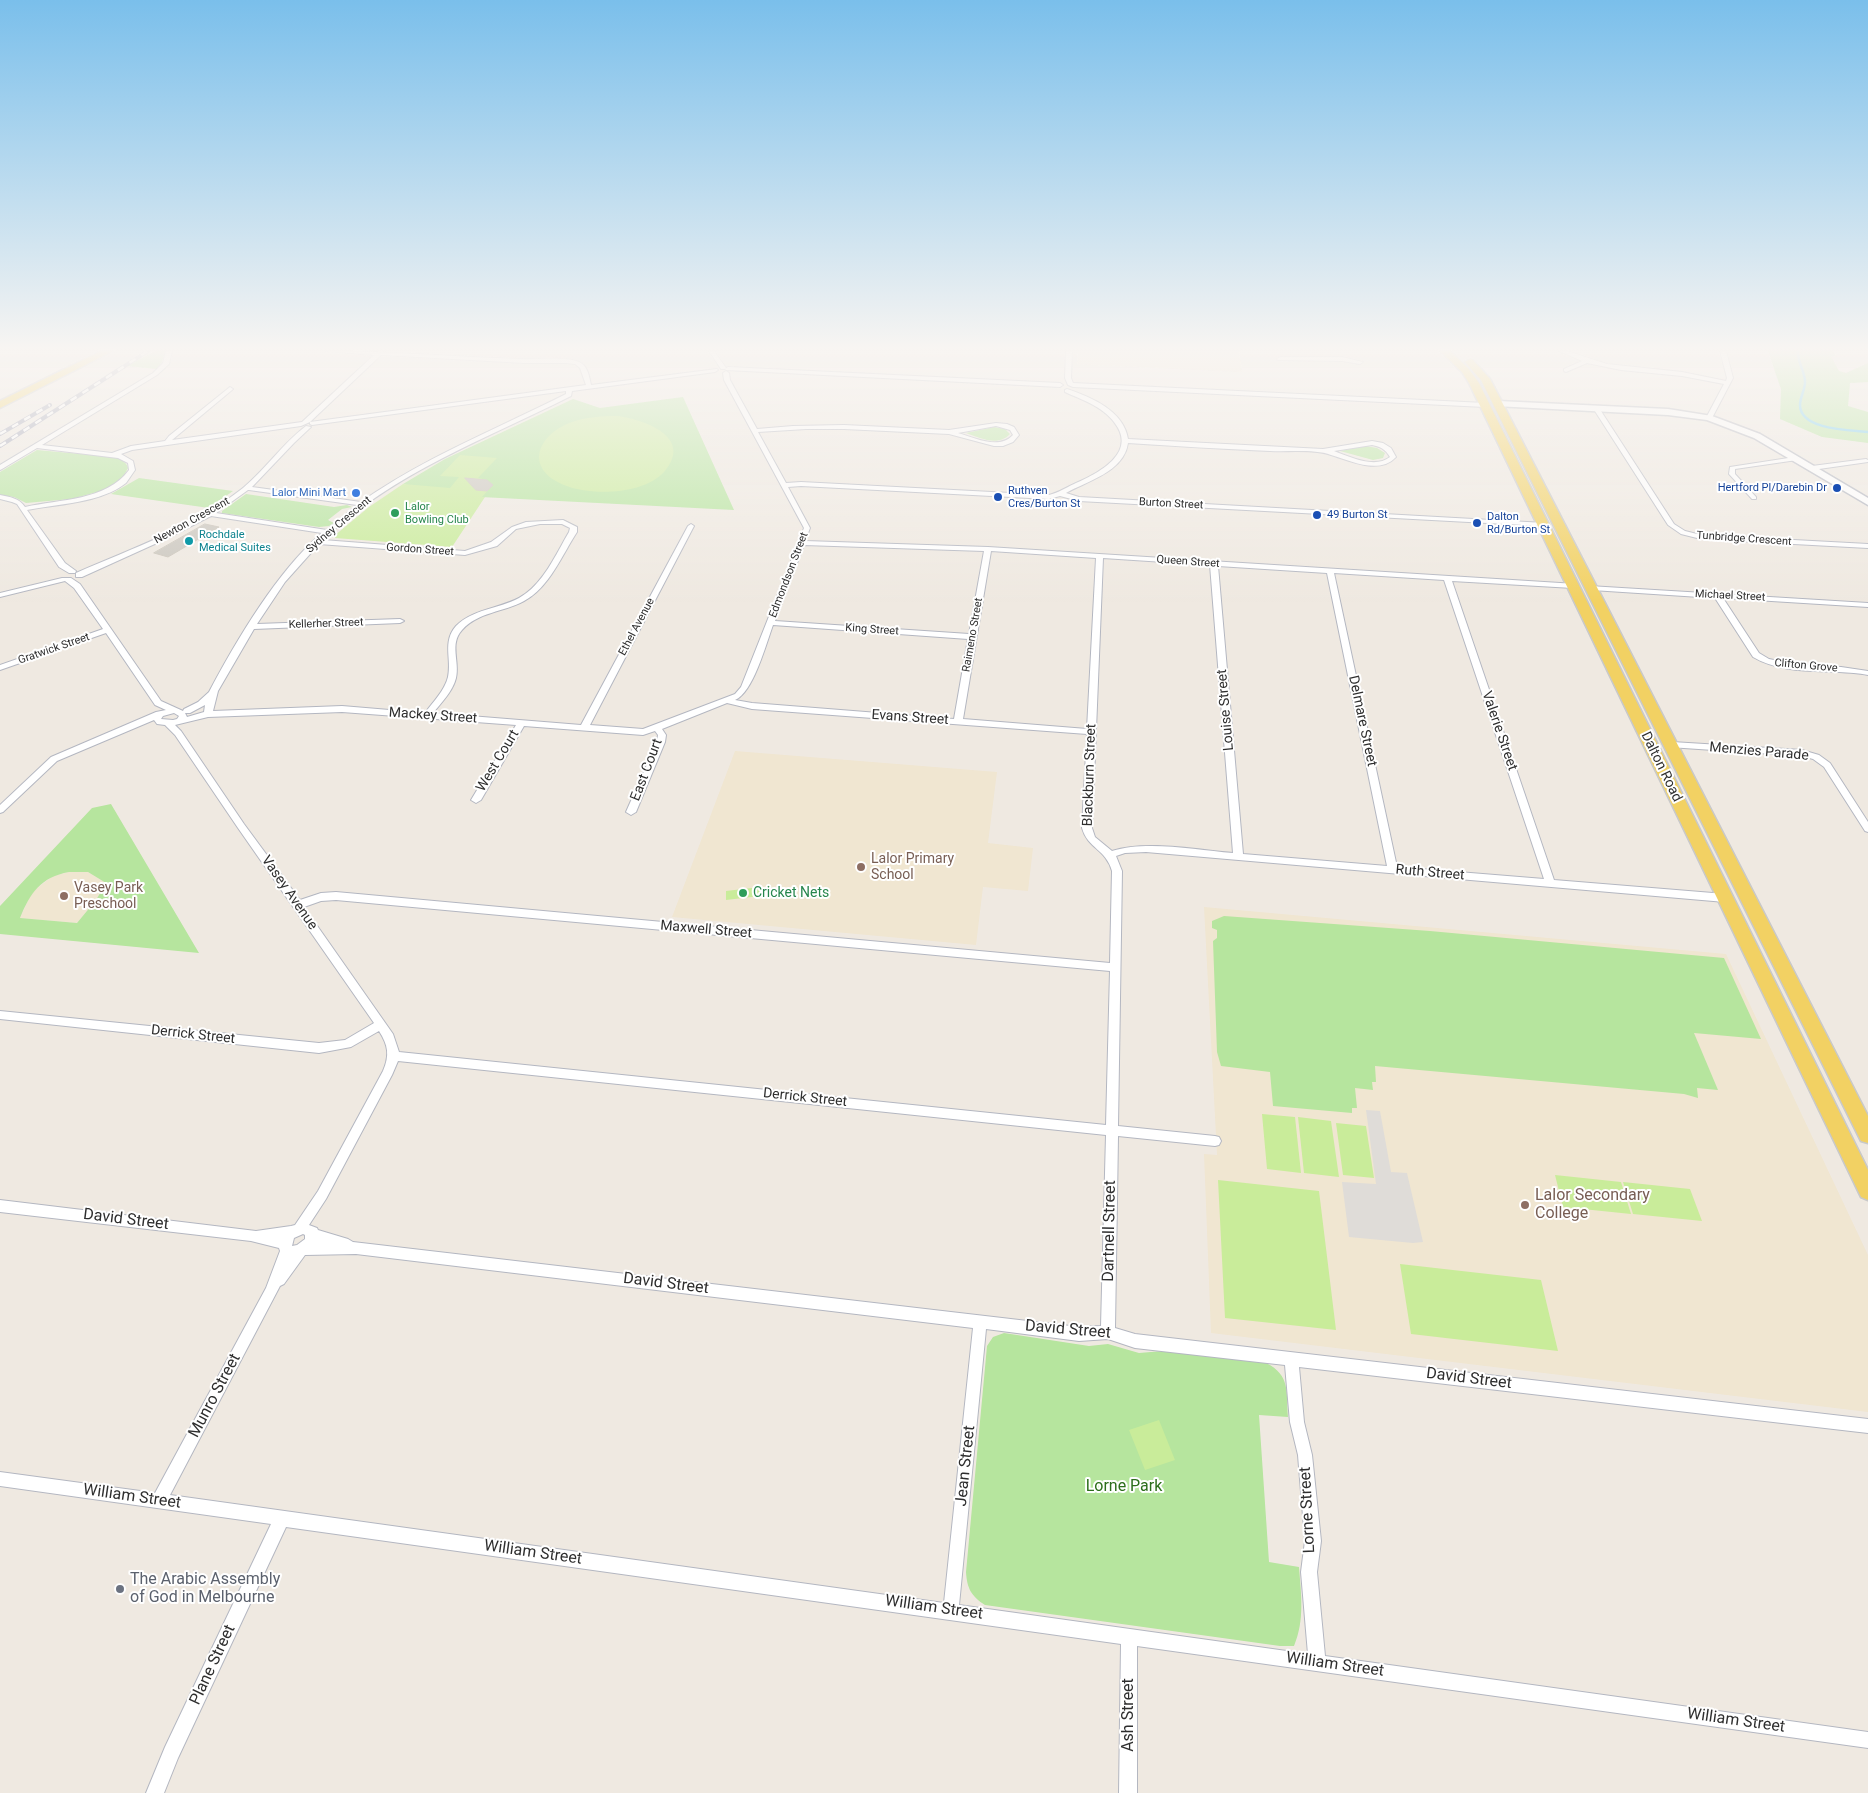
<!DOCTYPE html>
<html>
<head>
<meta charset="utf-8">
<style>
  body { margin:0 }
  canvas { display:block; background:#efe9e1 }
</style>
</head>
<body>
<canvas width="1868" height="1793"></canvas>
<script>
const c = document.querySelector('canvas').getContext('2d');
c.lineJoin = 'round';
function fill(path, color) { c.fillStyle = color; c.fill(path, 'evenodd'); }
function strokePath(path, color, width, dash) { c.strokeStyle = color; c.lineWidth = width; c.lineCap = dash ? 'butt' : 'round'; c.setLineDash(dash || []); c.stroke(path); }
function write(font, color, halo, rows, align = 'center') {
  c.font = font + ' Roboto,sans-serif'; c.lineWidth = 4; c.setLineDash([]); c.textBaseline = 'middle'; c.strokeStyle = halo; c.fillStyle = color; for (const [text, x, y, turn = 0] of rows) {
    c.save(); c.translate(x, y); c.rotate((+turn || 0) * Math.PI / 180); c.textAlign = isNaN(turn) ? turn : align; if (halo) c.strokeText(text, 0, 0); c.fillText(text, 0, 0); c.restore();
  }
}
fill(new Path2D(`
  M 1078,351 L 1239,351 L 1242,372 L 1077,364 Z
  M 735,751 L 997,772 L 988,843 L 1033,848 L 1028,891 L 983,887 L 976,945 L 672,917 Z
  M 69,872 L 88,872 L 106,883 L 96,900 L 77,923 L 20,918 L 32,892 L 53,876 Z
  M 1204,907 L 1726,954 L 1868,1255 L 1868,1412 L 1211,1333 L 1204,1154 L 1217,1155 Z`), '#f0e6d1');
fill(new Path2D(`
  M 155,351 L 165,351 L 162,362 L 157,369 L 127,366 Z
  M 1768,351 L 1833,351 L 1836,356 L 1831,356 L 1839,371 L 1846,373 L 1868,363 L 1868,382 L 1850,383 L 1848,406 L 1868,412 L 1868,443 L 1822,437 L 1780,419 L 1781,389 Z
  M 683,397 L 734,510 L 442,495 L 403,484 L 445,459 L 573,399 L 600,408 Z
  M 994,427 L 1005,429 L 1010,434 C 998,447 980,438 966,433 Z
  M 1366,446 L 1377,448 L 1385,453 L 1383,458 L 1373,460 L 1340,451 Z
  M 37,450 L 114,457 C 120,459 126,461 128,468 L 122,479 L 105,490 L 71,499 L 26,503 L 14,497 L 0,495 L 0,472 Z
  M 139,478 L 233,491 L 209,508 L 111,494 Z
  M 246,494 L 334,507 L 347,505 L 352,507 L 342,509 L 328,520 L 334,523 L 329,526 L 319,527 L 222,513 L 222,511 Z
  M 111,804 L 199,953 L 0,934 L 0,906 L 92,808 ZM 69,872 L 88,872 L 106,883 L 96,900 L 77,923 L 20,918 C 30,893 41,877 69,872 Z
  M 1224,916 L 1430,931 L 1724,958 L 1761,1039 L 1694,1033 L 1718,1090 L 1697,1088 L 1698,1098 L 1684,1094 L 1375,1066 L 1376,1082 L 1372,1082 L 1373,1090 L 1355,1088 L 1357,1108 L 1352,1108 L 1352,1113 L 1273,1106 L 1270,1072 L 1221,1066 L 1217,1052 L 1213,941 L 1217,938 L 1217,930 L 1212,928 L 1212,921 Z
  M 1004,1333 L 1089,1346 L 1108,1344 L 1139,1353 L 1163,1351 L 1266,1363 C 1291,1375 1286,1393 1288,1417 L 1259,1415 L 1269,1562 L 1299,1567 C 1301,1594 1305,1620 1294,1646 L 1280,1646 L 985,1605 C 971,1596 967,1588 966,1572 L 987,1346 L 993,1337 Z`), '#b6e59e');
fill(new Path2D(`
  M 617,416 C 643,419 695,437 664,472 C 643,495 590,496 564,485 C 523,468 538,434 572,422 C 586,417 602,416 617,416 Z
  M 460,455 L 497,458 L 478,478 L 487,480 L 493,485 L 482,497 L 485,497 L 452,547 L 335,538 L 334,536 L 369,507 L 403,484 L 450,488 L 459,477 L 440,476 Z
  M 760,887 L 760,896 L 726,900 L 726,891 Z
  M 1262,1114 L 1295,1117 L 1301,1173 L 1267,1169 Z
  M 1298,1117 L 1331,1121 L 1339,1177 L 1304,1173 Z
  M 1336,1123 L 1366,1126 L 1374,1178 L 1343,1175 Z
  M 1555,1175 L 1621,1182 L 1631,1214 L 1563,1207 Z
  M 1218,1180 L 1319,1191 L 1336,1330 L 1225,1318 Z
  M 1623,1182 L 1690,1189 L 1702,1221 L 1633,1214 Z
  M 1400,1264 L 1541,1280 L 1558,1351 L 1411,1334 Z
  M 1159,1420 L 1175,1460 L 1145,1470 L 1129,1430 Z`), '#c9ec9a');
fill(new Path2D(`
  M 1366,1110 L 1380,1111 L 1391,1172 L 1407,1173 L 1423,1242 L 1413,1243 L 1349,1237 L 1342,1182 L 1376,1184 Z`), '#dfdcd8');
strokePath(new Path2D(`
  M 1798,351 C 1797,362 1805,371 1805,382 C 1805,390 1800,397 1800,405 C 1800,430 1850,430 1868,432`), '#75cff0', 2.5);
const building = new Path2D(`
  M 465,478 L 487,480 L 493,485 L 487,491 L 476,490 Z
  M 205,524 L 219,527 L 168,557 L 154,553 Z`);
fill(building, '#cbc7bf');
strokePath(building, '#cbc5ba', 1);
const street = new Path2D(`
  M 166,351 L 172,351 L 169,364 L 157,375 L 42,445 L 112,453 L 131,446 L 165,441 L 169,436 L 230,387 L 233,389 L 232,390 L 172,440 L 302,422 L 374,355 L 324,351 C 390,351 455,357 522,359 C 538,360 564,356 579,362 C 588,366 589,376 591,385 L 717,369 L 718,370 L 715,372 L 572,391 L 571,396 C 486,439 392,473 323,540 L 465,551 L 491,542 L 512,527 L 526,522 L 563,520 L 577,527 L 577,532 C 562,555 549,588 524,601 C 504,612 478,612 462,630 C 449,644 460,662 456,678 C 453,691 441,703 433,713 L 581,725 L 688,526 L 691,524 L 694,526 L 590,725 L 643,729 L 735,694 L 741,687 L 804,528 L 724,380 L 723,373 L 726,371 L 729,373 L 730,380 L 757,429 L 793,426 L 844,425 L 949,430 L 996,423 L 1007,424 L 1014,427 L 1019,435 L 1013,442 L 1003,446 L 994,446 L 949,434 L 844,429 L 806,429 L 758,432 L 786,483 L 801,482 L 1049,495 C 1058,493 1065,488 1074,484 C 1097,474 1139,453 1114,422 C 1102,406 1082,400 1065,392 L 1065,390 L 1067,389 C 1091,397 1124,411 1128,439 L 1323,449 L 1372,441 L 1383,443 L 1391,448 L 1396,457 C 1379,475 1351,461 1331,455 C 1315,449 1288,452 1270,451 C 1222,449 1175,446 1128,443 C 1124,472 1087,481 1066,493 L 1079,497 L 1545,523 L 1546,524 L 1543,526 L 1079,501 L 1060,496 L 1049,499 L 801,486 L 788,487 L 810,528 L 805,541 L 988,547 L 1576,584 L 1577,586 L 1573,588 L 1452,581 L 1554,880 L 1725,894 L 1729,895 L 1730,898 L 1729,901 L 1725,902 L 1146,852 L 1125,853 L 1116,856 L 1122,871 L 1118,1126 L 1215,1136 L 1219,1137 L 1221,1141 L 1219,1145 L 1215,1146 L 1118,1136 L 1115,1328 L 1135,1334 L 1868,1419 L 1868,1433 L 1299,1367 L 1304,1422 L 1312,1455 L 1321,1541 L 1317,1572 L 1325,1656 L 1868,1732 L 1868,1748 L 1137,1646 L 1137,1793 L 1119,1793 L 1121,1644 L 286,1527 L 178,1758 L 164,1793 L 146,1793 L 165,1747 L 271,1524 L 0,1486 L 0,1472 L 155,1493 L 266,1288 L 280,1251 L 279,1248 L 251,1241 L 0,1212 L 0,1200 L 256,1231 L 291,1226 L 295,1225 L 318,1191 L 383,1071 C 390,1055 388,1045 379,1031 L 351,1047 L 319,1053 L 0,1019 L 0,1011 L 319,1043 L 345,1040 L 374,1023 L 238,828 L 175,735 L 165,725 L 157,724 L 154,720 L 57,761 L 3,812 L 0,813 L 0,805 L 51,757 L 156,712 L 166,710 L 155,705 L 106,633 L 0,670 L 0,665 L 103,629 L 74,588 L 65,581 L 0,597 L 0,593 L 62,578 L 71,578 L 80,584 L 161,701 L 183,711 L 184,709 L 198,702 L 209,692 C 236,641 278,570 322,533 L 211,516 L 168,538 L 82,577 L 76,577 L 76,573 C 133,548 194,527 243,488 C 266,469 282,444 306,426 L 311,427 L 294,443 L 252,487 L 361,502 C 425,457 497,429 566,394 L 566,391 L 312,425 L 310,424 L 310,422 L 301,426 L 132,450 L 121,454 L 133,461 L 135,470 C 132,474 129,479 126,483 C 101,503 58,504 27,510 L 65,563 L 76,571 L 75,573 L 69,573 L 59,567 L 17,504 L 12,502 L 0,499 L 0,495 C 10,497 19,498 25,507 C 60,499 106,501 129,470 L 128,463 L 118,458 L 37,448 L 2,469 L 0,470 L 0,465 L 153,373 L 163,363 ZM 381,355 L 524,363 L 566,363 L 575,364 L 580,368 L 586,385 L 310,422 ZM 996,426 L 1010,430 L 1013,435 C 999,450 975,438 958,433 ZM 1372,445 C 1381,447 1385,449 1390,457 C 1375,469 1350,457 1334,451 ZM 248,490 L 249,490 L 357,505 L 327,530 L 216,513 ZM 540,524 L 562,524 L 570,528 L 569,532 C 556,554 543,585 519,598 C 498,609 473,609 456,626 C 442,642 452,659 448,677 C 445,690 433,702 425,713 L 342,706 L 213,711 L 218,691 L 254,629 L 400,623 L 404,621 L 400,619 L 257,624 L 285,582 L 319,544 L 465,555 L 497,546 L 516,529 ZM 804,545 L 984,551 L 969,634 L 775,621 ZM 991,551 L 1096,558 L 1087,729 L 963,719 ZM 1103,558 L 1210,565 L 1233,853 C 1196,850 1147,840 1112,851 L 1095,837 L 1092,828 ZM 1218,566 L 1327,573 L 1387,866 L 1243,854 ZM 1334,573 L 1444,580 L 1544,879 L 1397,867 ZM 773,625 L 968,639 L 954,719 L 752,703 L 735,700 C 753,693 766,644 773,625 ZM 727,703 L 752,709 L 1087,734 L 1082,828 C 1088,849 1106,849 1112,871 L 1110,963 L 336,892 L 321,893 L 300,900 L 244,824 L 181,731 L 175,725 L 208,717 L 342,712 L 516,725 L 471,800 L 476,803 L 481,800 L 524,726 L 643,735 L 655,731 L 658,735 L 657,742 L 626,812 L 631,815 L 636,812 L 665,742 L 666,735 L 662,729 ZM 205,705 L 204,712 L 187,717 L 185,713 L 190,713 ZM 174,713 L 179,716 L 177,719 L 173,720 L 161,719 L 163,716 ZM 336,900 L 1110,971 L 1106,1125 L 399,1052 L 393,1034 L 304,907 L 321,901 ZM 398,1061 L 1106,1135 L 1101,1326 L 1079,1327 L 353,1242 L 348,1239 L 318,1230 L 317,1228 L 309,1225 L 326,1199 L 392,1075 ZM 303,1234 L 305,1235 L 305,1239 L 297,1245 L 292,1246 L 294,1238 ZM 356,1254 L 973,1328 L 944,1603 L 170,1495 L 280,1286 L 284,1284 L 305,1255 ZM 986,1329 L 1079,1341 L 1108,1339 L 1135,1348 L 1285,1365 L 1290,1422 L 1298,1455 L 1305,1541 L 1301,1572 L 1308,1654 L 959,1605 Z
  M 709,351 L 714,351 L 726,368 L 725,369 L 721,369 Z
  M 1066,351 L 1072,351 L 1071,378 L 1073,383 L 1485,403 L 1488,405 L 1485,407 L 1073,387 L 1068,385 L 1065,378 Z
  M 1559,351 L 1567,351 L 1607,364 L 1682,372 L 1726,381 L 1727,378 L 1720,351 L 1726,351 L 1733,378 L 1712,418 L 1709,420 L 1706,418 L 1724,384 L 1682,376 L 1621,370 L 1587,363 L 1566,372 L 1564,371 L 1564,369 L 1582,361 Z
  M 1280,357 L 1342,357 L 1363,362 L 1360,364 L 1342,361 L 1278,360 L 1277,359 Z
  M 728,367 L 1060,383 L 1063,385 L 1060,387 L 726,370 L 725,369 Z
  M 1594,407 L 1599,408 L 1674,524 L 1685,531 L 1701,535 L 1868,544 L 1868,548 L 1701,539 L 1681,534 L 1668,525 L 1593,408 Z
  M 1795,457 L 1797,458 L 1797,460 L 1735,469 L 1735,474 L 1756,497 L 1756,499 L 1752,499 L 1729,474 L 1730,467 Z
  M 1866,459 L 1868,460 L 1868,462 L 1812,470 L 1809,468 L 1812,466 Z
  M 1589,586 L 1868,603 L 1868,607 L 1723,598 L 1759,653 L 1769,659 L 1793,664 L 1841,667 L 1868,671 L 1868,675 C 1831,668 1787,677 1753,657 L 1715,598 L 1592,590 L 1589,590 Z
  M 1672,742 L 1802,750 L 1819,755 L 1830,763 L 1868,822 L 1868,832 L 1865,831 L 1824,767 L 1813,759 L 1802,756 L 1669,747 L 1668,745 Z`);
const secondary = new Path2D(`
  M 1498,401 L 1668,409 L 1712,416 L 1760,434 L 1868,498 L 1868,505 L 1754,438 L 1707,420 L 1668,415 L 1495,406 L 1494,404 Z`);
const primary = new Path2D(`
  M 101,351 L 113,351 L 0,408 L 0,401 Z
  M 1440,351 L 1450,351 L 1468,368 L 1479,383 L 1868,1170 L 1868,1200 L 1861,1197 L 1469,383 L 1462,372 Z
  M 1470,359 L 1473,360 L 1490,379 L 1503,404 L 1868,1116 L 1868,1143 L 1861,1141 L 1481,380 L 1465,362 Z`);
strokePath(street, '#b4b7c1', 2);
strokePath(secondary, '#b4b7c1', 3);
strokePath(primary, '#c9c9c9', 3);
fill(street, '#fff');
fill(secondary, '#fff');
fill(primary, '#f2d163');
const rail = new Path2D(`
  M 0,434 L 50,405
  M 0,446 L 148,351`);
strokePath(rail, '#a3a6b8', 4);
strokePath(rail, '#fff', 2.5, [7]);
const sky = c.createLinearGradient(0, 0, 0, 602);
sky.addColorStop(0, '#7abfeb');
sky.addColorStop(0.58, '#f8f5f2');
sky.addColorStop(1, '#f8f5f200');
c.fillStyle = sky;
c.fillRect(0, 0, 1868, 602);
for (const [x, y, r, color] of [
  [1837,488,5,"#1a4fb4"],
  [356,493,5,"#3f7fe0"],
  [998,497,5,"#1a4fb4"],
  [395,513,5,"#2e9e5b"],
  [1317,515,5,"#1a4fb4"],
  [1477,523,5,"#1a4fb4"],
  [189,541,5,"#0f9aa8"],
  [861,867,5,"#8d6e63"],
  [743,893,5,"#2e9e5b"],
  [64,896,5,"#8d6e63"],
  [1525,1205,5,"#8d6e63"],
  [120,1589,5,"#6b7280"]
]) { const dot = new Path2D(); dot.arc(x, y, r, 0, 2 * Math.PI); c.fillStyle = color; c.fill(dot); strokePath(dot, '#fff', 2); }
write('11px', '#164399', '#fff', [
  ["Hertford Pl/Darebin Dr",1827,488,"right"],
  ["Ruthven",1008,491],
  ["Cres/Burton St",1008,504],
  ["49 Burton St",1327,515],
  ["Dalton",1487,517],
  ["Rd/Burton St",1487,530]
], 'left');
write('11px', '#366cbe', '#fff', [
  ["Lalor Mini Mart",346,493]
], 'right');
write('11px', '#2e2e2e', '#fff', [
  ["Burton Street",1171,504,3],
  ["Newton Crescent",192,521,-29],
  ["Sydney Crescent",339,525,-40],
  ["Tunbridge Crescent",1744,539,4],
  ["Gordon Street",420,550,4],
  ["Queen Street",1188,562,4],
  ["Edmondson Street",789,575,-69],
  ["Michael Street",1730,596,3],
  ["Kellerher Street",326,624,-2],
  ["Ethel Avenue",637,627,-62],
  ["King Street",872,630,4],
  ["Raimeno Street",973,635,-80],
  ["Gratwick Street",54,649,-19],
  ["Clifton Grove",1806,666,5]
]);
write('11px', '#27864d', '#fff', [
  ["Lalor",405,507],
  ["Bowling Club",405,520]
], 'left');
write('11px', '#0d838f', '#fff', [
  ["Rochdale",199,535],
  ["Medical Suites",199,548]
], 'left');
write('14px', '#2e2e2e', '#fff', [
  ["Louise Street",1226,710,-95],
  ["Mackey Street",433,716,4],
  ["Evans Street",910,718,4],
  ["Delmare Street",1362,721,78],
  ["Valerie Street",1499,731,71],
  ["Menzies Parade",1759,752,5],
  ["West Court",498,761,-59],
  ["Dalton Road",1661,767,64],
  ["East Court",647,770,-69],
  ["Blackburn Street",1090,775,-88],
  ["Ruth Street",1430,873,5],
  ["Vasey Avenue",289,893,55],
  ["Maxwell Street",706,930,5],
  ["Derrick Street",193,1035,6],
  ["Derrick Street",805,1098,6]
]);
write('14px', '#785e54', '#fff', [
  ["Lalor Primary",871,859],
  ["School",871,875],
  ["Vasey Park",74,888],
  ["Preschool",74,904]
], 'left');
write('14px', '#27864d', '#fff', [
  ["Cricket Nets",753,893]
], 'left');
write('16px', '#785e54', '#fff', [
  ["Lalor Secondary",1535,1196],
  ["College",1535,1214]
], 'left');
write('16px', '#2e2e2e', '#fff', [
  ["David Street",126,1220,7],
  ["Dartnell Street",1110,1231,-89],
  ["David Street",666,1284,7],
  ["David Street",1068,1330,5],
  ["David Street",1469,1379,7],
  ["Munro Street",215,1396,-62],
  ["Jean Street",966,1466,-84],
  ["William Street",132,1497,8],
  ["Lorne Street",1308,1510,-93],
  ["William Street",533,1553,8],
  ["William Street",934,1608,8],
  ["Plane Street",213,1665,-65],
  ["William Street",1335,1665,8],
  ["Ash Street",1129,1715,-90],
  ["William Street",1736,1721,8]
]);
write('16px', '#2c6e1b', '#fff', [
  ["Lorne Park",1124,1487]
]);
write('16px', '#5b616d', '#fff', [
  ["The Arabic Assembly",130,1580],
  ["of God in Melbourne",130,1598]
], 'left');
</script>
</body>
</html>
